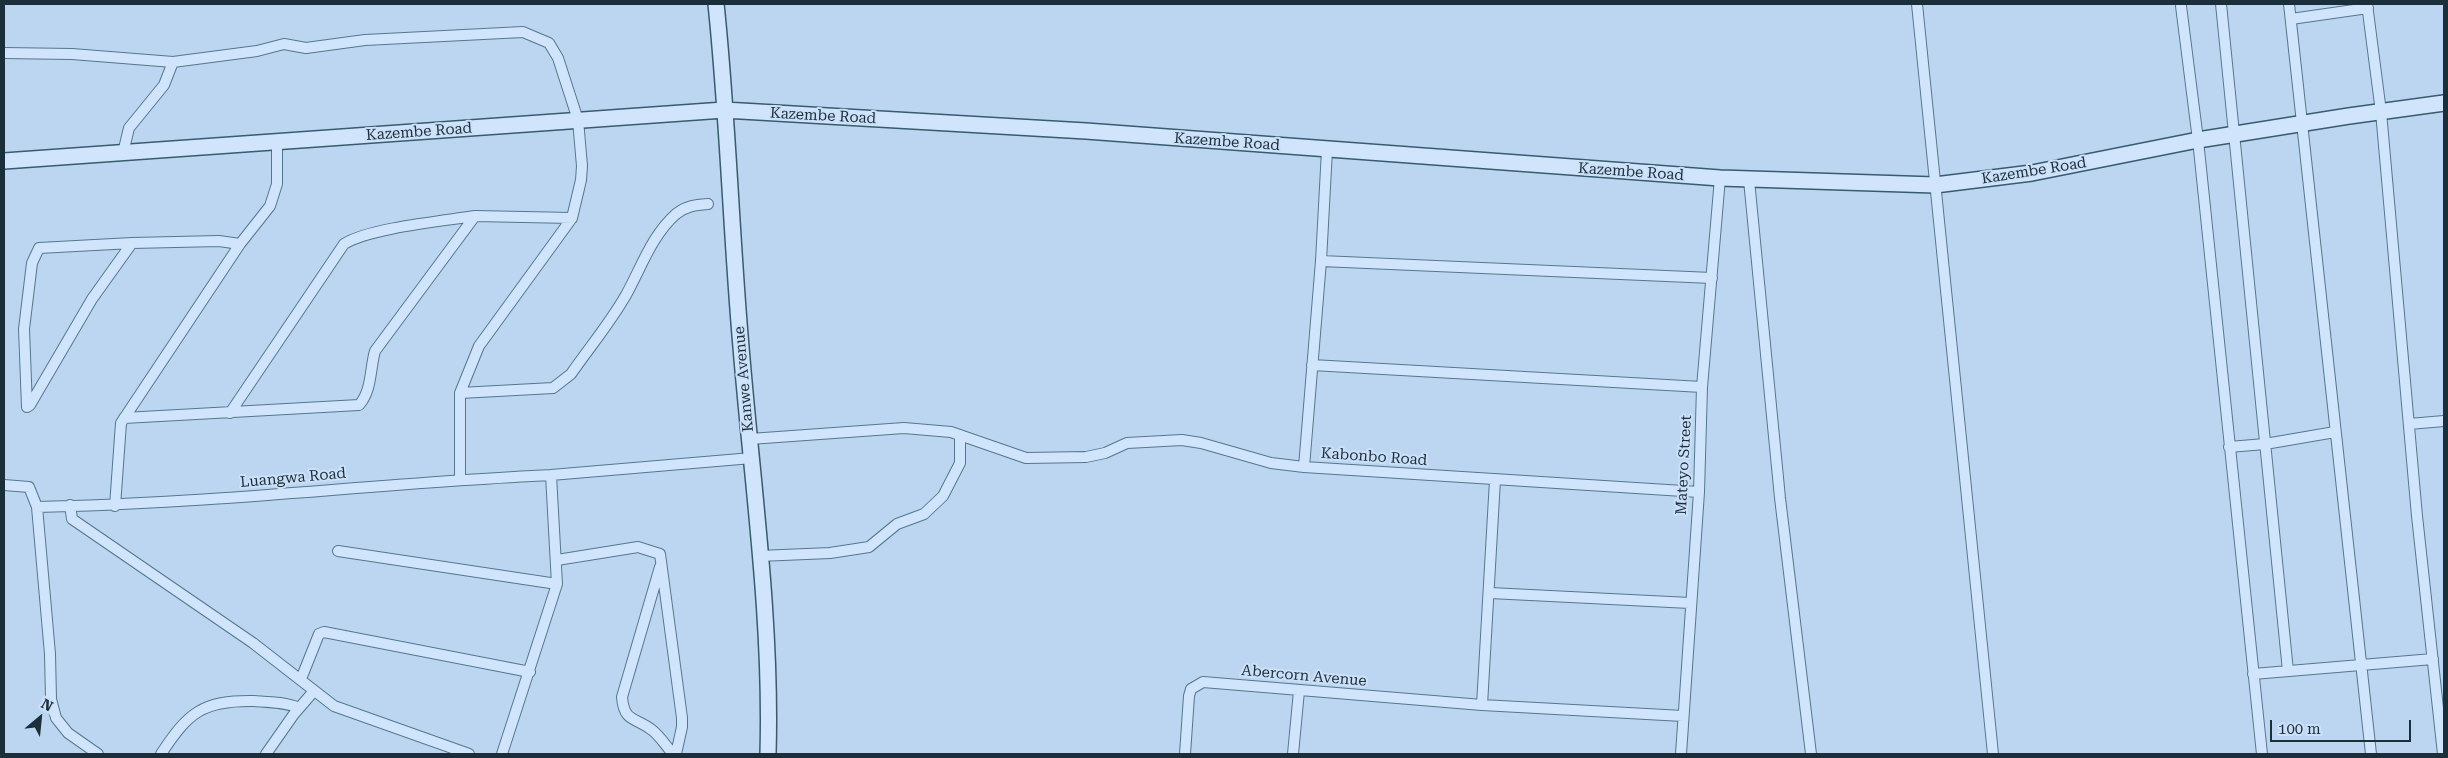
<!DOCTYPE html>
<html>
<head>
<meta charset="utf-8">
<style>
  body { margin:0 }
  #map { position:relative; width:2448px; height:758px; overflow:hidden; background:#bcd6f2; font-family:"Roboto Serif",serif }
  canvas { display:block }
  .frame { position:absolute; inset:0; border:5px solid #1a2f39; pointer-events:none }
  .north { position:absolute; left:15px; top:693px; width:50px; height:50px; -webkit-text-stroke:4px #cce1f9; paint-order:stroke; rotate:28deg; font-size:14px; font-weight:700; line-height:20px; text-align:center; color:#1a2f39 }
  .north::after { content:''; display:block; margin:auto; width:18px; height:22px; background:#1a2f39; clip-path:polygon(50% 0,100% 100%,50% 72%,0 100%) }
  .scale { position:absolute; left:2270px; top:720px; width:141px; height:22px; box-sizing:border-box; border:2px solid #1a2f39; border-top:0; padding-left:6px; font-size:15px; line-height:18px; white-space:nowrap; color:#1a2f39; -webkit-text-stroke:4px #cce1f9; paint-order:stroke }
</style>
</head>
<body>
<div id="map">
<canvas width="2448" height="758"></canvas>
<div class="frame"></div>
<div class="north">N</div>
<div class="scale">100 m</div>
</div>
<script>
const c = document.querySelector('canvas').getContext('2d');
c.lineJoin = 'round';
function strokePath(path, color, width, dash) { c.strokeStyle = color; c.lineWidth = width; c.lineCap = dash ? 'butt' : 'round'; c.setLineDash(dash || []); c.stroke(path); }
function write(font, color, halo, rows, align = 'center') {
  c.font = font + ' "Roboto Serif",serif'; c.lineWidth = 4; c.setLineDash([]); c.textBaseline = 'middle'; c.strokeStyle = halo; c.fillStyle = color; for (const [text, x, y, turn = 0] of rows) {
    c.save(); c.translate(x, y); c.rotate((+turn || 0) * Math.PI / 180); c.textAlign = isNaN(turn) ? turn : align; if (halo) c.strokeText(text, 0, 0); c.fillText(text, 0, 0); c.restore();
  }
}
const street = new Path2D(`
  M 1917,4 L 1993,754
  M 2221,4 L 2288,671
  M 2289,4 L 2371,754
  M 2367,4 L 2381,112 L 2417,516 L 2443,754
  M 2181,6 L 2198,140 L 2262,754
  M 2291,19 L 2368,8
  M 4,53 L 72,54 L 173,62 L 257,51 L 284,44 L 306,48 L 365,40 L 523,32 L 549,43 L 558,58 L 578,120 L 582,166 L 581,180 L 572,218 L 475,216 L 375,351 C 370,368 372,391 359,405 L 124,418
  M 1327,150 L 1321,261 L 1304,467 L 1699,492
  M 123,153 L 129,128 L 164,85 L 173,62
  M 1749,180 L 1780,498 L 1811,754
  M 132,243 L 39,248 L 32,263 L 24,329 L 27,407 L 30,405 L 92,299 L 132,243 L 219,241 L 240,244
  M 1321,261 L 1712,278
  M 1312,365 L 1702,387
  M 460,393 L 553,388 L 571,374 C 589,348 610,323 626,295 C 641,268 652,235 676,214 C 686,206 695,205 708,204
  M 230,413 L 344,244 C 369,228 443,221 475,216
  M 2409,424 L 2444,421
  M 750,439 L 904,428 L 951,432 L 1026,458 L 1086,457 L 1105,453 L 1127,443 L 1182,440 L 1201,443 L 1271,463 L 1304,467
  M 2229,447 L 2265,444 L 2335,432
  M 460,479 L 460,393 L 479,346 L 572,218
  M 1495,480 L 1482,705 L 1683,716
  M 4,485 L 29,487 L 37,507 L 50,654 L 51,699 L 56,718 L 68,733 L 98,754
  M 70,505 L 72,519 L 253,643 L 334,706 L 469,754
  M 115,506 L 121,423 L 240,244 L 270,206 L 277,184 L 277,142
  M 37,507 C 209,504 379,483 551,475
  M 338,551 L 557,584
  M 759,556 L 830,553 L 869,547 L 897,524 L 924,514 L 943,496 L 960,463 L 960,435
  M 557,560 L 638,547 L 660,554 L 682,718 L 682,727 L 676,754
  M 660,567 L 622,697 C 624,723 636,717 652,730 C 660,736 666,746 673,754
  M 1490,593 L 1690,603
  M 2253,674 L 2433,659
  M 301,679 L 319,634 L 324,632 L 530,672
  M 161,754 C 188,713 202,700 254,701 C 269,702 285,702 299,708
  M 266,754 L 294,714 L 314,691
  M 502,754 L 557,584 L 551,475 L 752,458
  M 1185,754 L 1189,696 L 1191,689 L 1203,682 L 1482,705
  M 1293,754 L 1299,691
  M 1681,754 L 1699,492 L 1702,387 L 1720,178`);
const secondary = new Path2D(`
  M 716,4 C 728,118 731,233 741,347 C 752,482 772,619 768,754
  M 4,161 L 724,110 L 1086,131 L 1720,178 L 1935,185 L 2032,173 L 2198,140 L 2349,116 L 2444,103`);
strokePath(street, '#54788b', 12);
strokePath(secondary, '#375c6d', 18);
strokePath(street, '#d0e5fc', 10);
strokePath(secondary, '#d0e5fc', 15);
write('15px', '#1a2f39', '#cce1f9', [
  ["Kazembe Road",823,116,3],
  ["Kazembe Road",419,132,-4],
  ["Kazembe Road",1227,142,4],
  ["Kazembe Road",2034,171,-9],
  ["Kazembe Road",1631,172,4],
  ["Kanwe Avenue",744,379,-95],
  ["Kabonbo Road",1374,457,4],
  ["Mateyo Street",1684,465,-87],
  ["Luangwa Road",293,478,-5],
  ["Abercorn Avenue",1304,676,5]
]);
</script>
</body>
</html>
